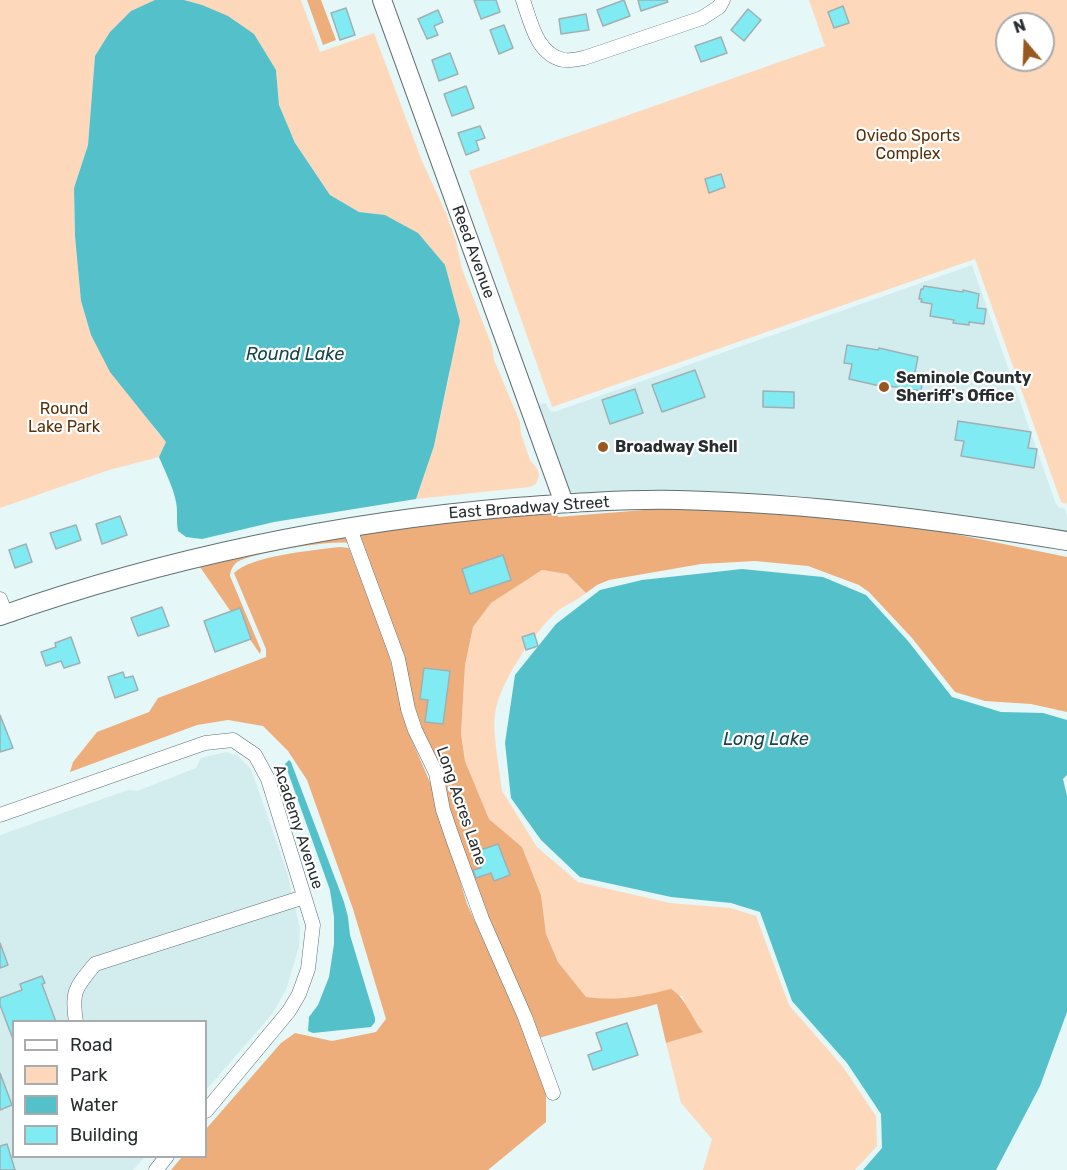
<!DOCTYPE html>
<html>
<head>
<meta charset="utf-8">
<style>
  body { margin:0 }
  #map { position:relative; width:1067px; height:1170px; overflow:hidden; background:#e6f7f8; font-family:Rubik,sans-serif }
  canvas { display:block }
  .legend { position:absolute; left:12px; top:1020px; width:195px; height:138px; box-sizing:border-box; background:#fff; border:2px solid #a9abac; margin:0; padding:8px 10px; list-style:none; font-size:18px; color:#282e2f }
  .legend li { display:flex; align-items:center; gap:12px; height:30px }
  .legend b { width:30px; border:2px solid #a9abac }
  .north { position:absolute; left:995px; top:12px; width:60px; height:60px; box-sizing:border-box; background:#fff; border:2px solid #a9abac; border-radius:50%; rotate:341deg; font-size:16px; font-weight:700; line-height:24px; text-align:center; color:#282e2f }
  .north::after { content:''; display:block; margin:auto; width:21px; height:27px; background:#97591f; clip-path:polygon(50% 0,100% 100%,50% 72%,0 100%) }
</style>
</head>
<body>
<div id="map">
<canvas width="1067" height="1170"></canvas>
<ul class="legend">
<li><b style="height:8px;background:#fff"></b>Road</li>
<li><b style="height:16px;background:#fed8bb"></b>Park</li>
<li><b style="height:16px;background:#54c0c9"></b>Water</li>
<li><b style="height:16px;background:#81ebf3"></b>Building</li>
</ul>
<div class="north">N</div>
</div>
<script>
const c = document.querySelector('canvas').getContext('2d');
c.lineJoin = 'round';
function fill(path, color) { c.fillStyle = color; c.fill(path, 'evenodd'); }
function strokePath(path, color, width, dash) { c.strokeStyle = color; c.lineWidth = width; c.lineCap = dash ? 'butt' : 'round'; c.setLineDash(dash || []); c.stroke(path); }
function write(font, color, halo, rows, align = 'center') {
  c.font = font + ' Rubik,sans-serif'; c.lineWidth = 4.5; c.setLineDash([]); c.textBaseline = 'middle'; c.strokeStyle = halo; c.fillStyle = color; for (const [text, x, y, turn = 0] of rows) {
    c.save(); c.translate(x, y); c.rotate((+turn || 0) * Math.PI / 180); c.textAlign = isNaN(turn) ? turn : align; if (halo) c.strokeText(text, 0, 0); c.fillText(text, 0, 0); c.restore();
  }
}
fill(new Path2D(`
  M 972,265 L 1056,504 L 1058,507 L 1065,509 L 1067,516 L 1067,535 L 568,496 L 535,406 L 546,403 L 549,410 L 554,412 Z
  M 226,752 L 238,756 L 251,769 L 287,872 L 300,928 L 299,947 L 286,990 L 273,1013 L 206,1090 L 206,1022 L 14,1022 L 14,1156 L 145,1157 L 133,1170 L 0,1170 L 0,835 L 128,790 L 137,791 L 196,768 L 201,758 Z`), '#d3edef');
fill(new Path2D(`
  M 0,0 L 158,0 L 131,11 L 95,56 L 88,145 L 74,188 L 75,236 L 81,301 L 91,335 L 157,432 L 167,442 L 159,457 L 109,470 L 0,508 Z
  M 184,0 L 301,0 L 320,52 L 374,33 L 422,161 L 446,213 L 456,241 L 462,269 L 492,346 L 494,360 L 520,422 L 521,434 L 530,460 L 538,470 L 539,476 L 536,484 L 530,487 L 416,499 L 434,446 L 450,372 L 385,215 L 359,212 L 330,195 L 295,143 L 279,105 L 276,70 Z
  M 809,0 L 1067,0 L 1067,504 L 1061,502 L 975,259 L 552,407 L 469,171 L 825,46 ZM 1007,24 L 1043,24 L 1043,60 L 1007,60 Z
  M 542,570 L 567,574 L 586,593 C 578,600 568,604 559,610 C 535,630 499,683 495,714 C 492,731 500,772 502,791 L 537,847 L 578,882 L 670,903 L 731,908 L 756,916 L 789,1005 L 843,1067 L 876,1116 L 877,1146 L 855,1170 L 703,1170 L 712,1139 L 681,1103 L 666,1043 L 702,1032 L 694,1021 L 682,996 L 612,1000 L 586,997 L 558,962 L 546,934 L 541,895 L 522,847 L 489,819 L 465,761 L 461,734 L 465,665 L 473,627 L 491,603 Z`), '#fed8bb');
fill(new Path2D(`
  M 307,0 L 321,0 L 336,40 L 323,45 Z
  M 681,507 L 808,513 L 911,525 L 1067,557 L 1067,712 L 1031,704 L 985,701 L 955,692 L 912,638 L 869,592 L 859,585 L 808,566 L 755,561 L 701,564 L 609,580 L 597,585 L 586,593 L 567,574 L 542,570 L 491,603 L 473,627 L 465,665 L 461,734 L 465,761 L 489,819 L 522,847 L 541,895 L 546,934 L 558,962 L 586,997 C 619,1001 639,997 671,989 C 687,999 691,1018 703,1032 L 666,1043 L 657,1004 L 539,1038 C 522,997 504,957 488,916 C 438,790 399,660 357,532 L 556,511 L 558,517 Z
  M 345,534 L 349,543 C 331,540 249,553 236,563 C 232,567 230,571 230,576 L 261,650 L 260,654 L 198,564 Z
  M 340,547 L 349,548 L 387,647 L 407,729 L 432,787 L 467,904 L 499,974 L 546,1086 L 546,1122 L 488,1170 L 171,1170 L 182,1157 L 206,1156 L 206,1129 L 281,1043 L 295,1033 L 332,1041 L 376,1032 L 386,1019 L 353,909 L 307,780 L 288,751 L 263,726 L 228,720 L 197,725 L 70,772 L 73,762 L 97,732 L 149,712 L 158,698 L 266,657 L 266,649 L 234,573 C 250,556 315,550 340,547 Z`), '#edae7b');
fill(new Path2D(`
  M 155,0 L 184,0 L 202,5 L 228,16 L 254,34 L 276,70 L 279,105 L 295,143 L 330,195 L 359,212 L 385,215 L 418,233 L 445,265 L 460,321 L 434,446 L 416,499 L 274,522 L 202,539 L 186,537 L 178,531 C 176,521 178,511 176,502 C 173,486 165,472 159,457 L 166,442 L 110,372 L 91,335 L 81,301 L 75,236 L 74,188 L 88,145 L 95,56 L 110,32 L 131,11 Z
  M 742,569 L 823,577 L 866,595 L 908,641 L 952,697 L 1001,712 L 1043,713 L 1067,720 L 1067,775 L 1063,779 L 1067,796 L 1067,1012 L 1040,1086 L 996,1170 L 863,1170 L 882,1148 L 881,1114 L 847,1063 L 792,1001 L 760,912 L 731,903 L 671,897 L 580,877 L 541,840 L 511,798 L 505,743 L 515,675 L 556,624 L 600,590 L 642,580 Z
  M 289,760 L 291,762 L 344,902 L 348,917 L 350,935 L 375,1018 L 375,1022 L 371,1027 L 313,1033 L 308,1031 L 309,1017 L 318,1005 L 329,977 L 334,944 L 334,917 L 330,890 L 285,764 Z`), '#54c0c9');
const building = new Path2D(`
  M 474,0 L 496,0 L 500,12 L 481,19 Z
  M 624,0 L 630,16 L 603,26 L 597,10 Z
  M 638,0 L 667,0 L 668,2 L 641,11 Z
  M 843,6 L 849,23 L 834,28 L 828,12 Z
  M 346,8 L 355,35 L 340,40 L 331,13 Z
  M 748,9 L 761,20 L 744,41 L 731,30 Z
  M 438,10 L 443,22 L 434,26 L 438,35 L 427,39 L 418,19 Z
  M 586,14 L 589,30 L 561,34 L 559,19 Z
  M 504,25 L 513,48 L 499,54 L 490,30 Z
  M 721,37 L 727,53 L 701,62 L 695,46 Z
  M 450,53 L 458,74 L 439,81 L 432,60 Z
  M 466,86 L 474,108 L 452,116 L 444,94 Z
  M 480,126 L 485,138 L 476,141 L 479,150 L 466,155 L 458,133 Z
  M 721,174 L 725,187 L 709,193 L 705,179 Z
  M 924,286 L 963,292 L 963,290 L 979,294 L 977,308 L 986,309 L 984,324 L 969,322 L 969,325 L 953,323 L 954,320 L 930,316 L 932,304 L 921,302 L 922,299 L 919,299 L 921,289 L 923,289 Z
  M 847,345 L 878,350 L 879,348 L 918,357 L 915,372 L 924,373 L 921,391 L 889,386 L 889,388 L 849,379 L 852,364 L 844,363 Z
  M 695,370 L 705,397 L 662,412 L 652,385 Z
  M 635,389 L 643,413 L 610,424 L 602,400 Z
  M 763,391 L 794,392 L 794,408 L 763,407 Z
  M 958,421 L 1031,432 L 1028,448 L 1037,449 L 1034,468 L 961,456 L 964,441 L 955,440 Z
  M 120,516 L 127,535 L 102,544 L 96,524 Z
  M 76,525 L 81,540 L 56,549 L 50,533 Z
  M 26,544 L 32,562 L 15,568 L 9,550 Z
  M 503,555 L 511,580 L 470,594 L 462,569 Z
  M 162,607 L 169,626 L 138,636 L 131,618 Z
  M 240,608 L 251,639 L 215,652 L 204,621 Z
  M 534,633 L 538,646 L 526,650 L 522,637 Z
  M 71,637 L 80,663 L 64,668 L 61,661 L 46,666 L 41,652 L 56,647 L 55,643 Z
  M 424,668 L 450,671 L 443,724 L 425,722 L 428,700 L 420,699 Z
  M 123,672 L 125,678 L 133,676 L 138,690 L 115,698 L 108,677 Z
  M 0,715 L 13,748 L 0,752 Z
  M 498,844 L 510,875 L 494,881 L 491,873 L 476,878 L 473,870 L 481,868 L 475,852 Z
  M 0,943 L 8,965 L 0,968 Z
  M 42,976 L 45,983 L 42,984 L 56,1022 L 14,1022 L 14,1042 L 0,1005 L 0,998 L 22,990 L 20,984 Z
  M 627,1023 L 638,1055 L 593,1070 L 588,1055 L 602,1050 L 596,1033 Z
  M 0,1073 L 12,1105 L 0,1110 Z
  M 7,1144 L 15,1170 L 0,1170 L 0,1146 Z`);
fill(building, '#81ebf3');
strokePath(building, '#a0b0b2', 1.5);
const street = new Path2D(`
  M 523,0 C 531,23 537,55 564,60 C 570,61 578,59 584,58 L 702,18 L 719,7 L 723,0
  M 349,526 L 398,659 L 408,709 L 415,730 L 436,773 L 443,810 L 454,842 L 482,919 L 525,1017 L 553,1093
  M 0,599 L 6,614
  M 0,815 L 205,743 L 233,740 L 255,755 L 268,779 L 313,925 L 308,969 L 299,994 L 289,1011 L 206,1111
  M 76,1022 C 71,991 76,987 95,964 L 304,897
  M 156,1170 L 167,1156`);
const secondary = new Path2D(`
  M 382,0 L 564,503
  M 0,616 C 168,557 337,522 515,507 C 569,503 624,499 678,500 C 809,503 938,520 1067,541`);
strokePath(street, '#617071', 15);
strokePath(secondary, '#617071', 20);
strokePath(street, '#fff', 14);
strokePath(secondary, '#fff', 18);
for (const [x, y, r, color] of [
  [884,387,6,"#97591f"],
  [603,447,6,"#97591f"]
]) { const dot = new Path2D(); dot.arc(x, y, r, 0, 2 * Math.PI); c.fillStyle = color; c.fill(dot); strokePath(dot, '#fff', 2); }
write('16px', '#583007', '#fff', [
  ["Oviedo Sports",908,136],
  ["Complex",908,154],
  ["Round",64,409],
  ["Lake Park",64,427]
]);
write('16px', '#282e2f', '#fff', [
  ["Reed Avenue",473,252,70],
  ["East Broadway Street",529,508,-4],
  ["Long Acres Lane",461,806,71],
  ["Academy Avenue",298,827,72]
]);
write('bold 16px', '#282e2f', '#fff', [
  ["Seminole County",896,378],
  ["Sheriff's Office",896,396],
  ["Broadway Shell",615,447]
], 'left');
write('italic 18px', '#16474b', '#fff', [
  ["Round Lake",295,355],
  ["Long Lake",766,740]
]);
</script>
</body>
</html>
